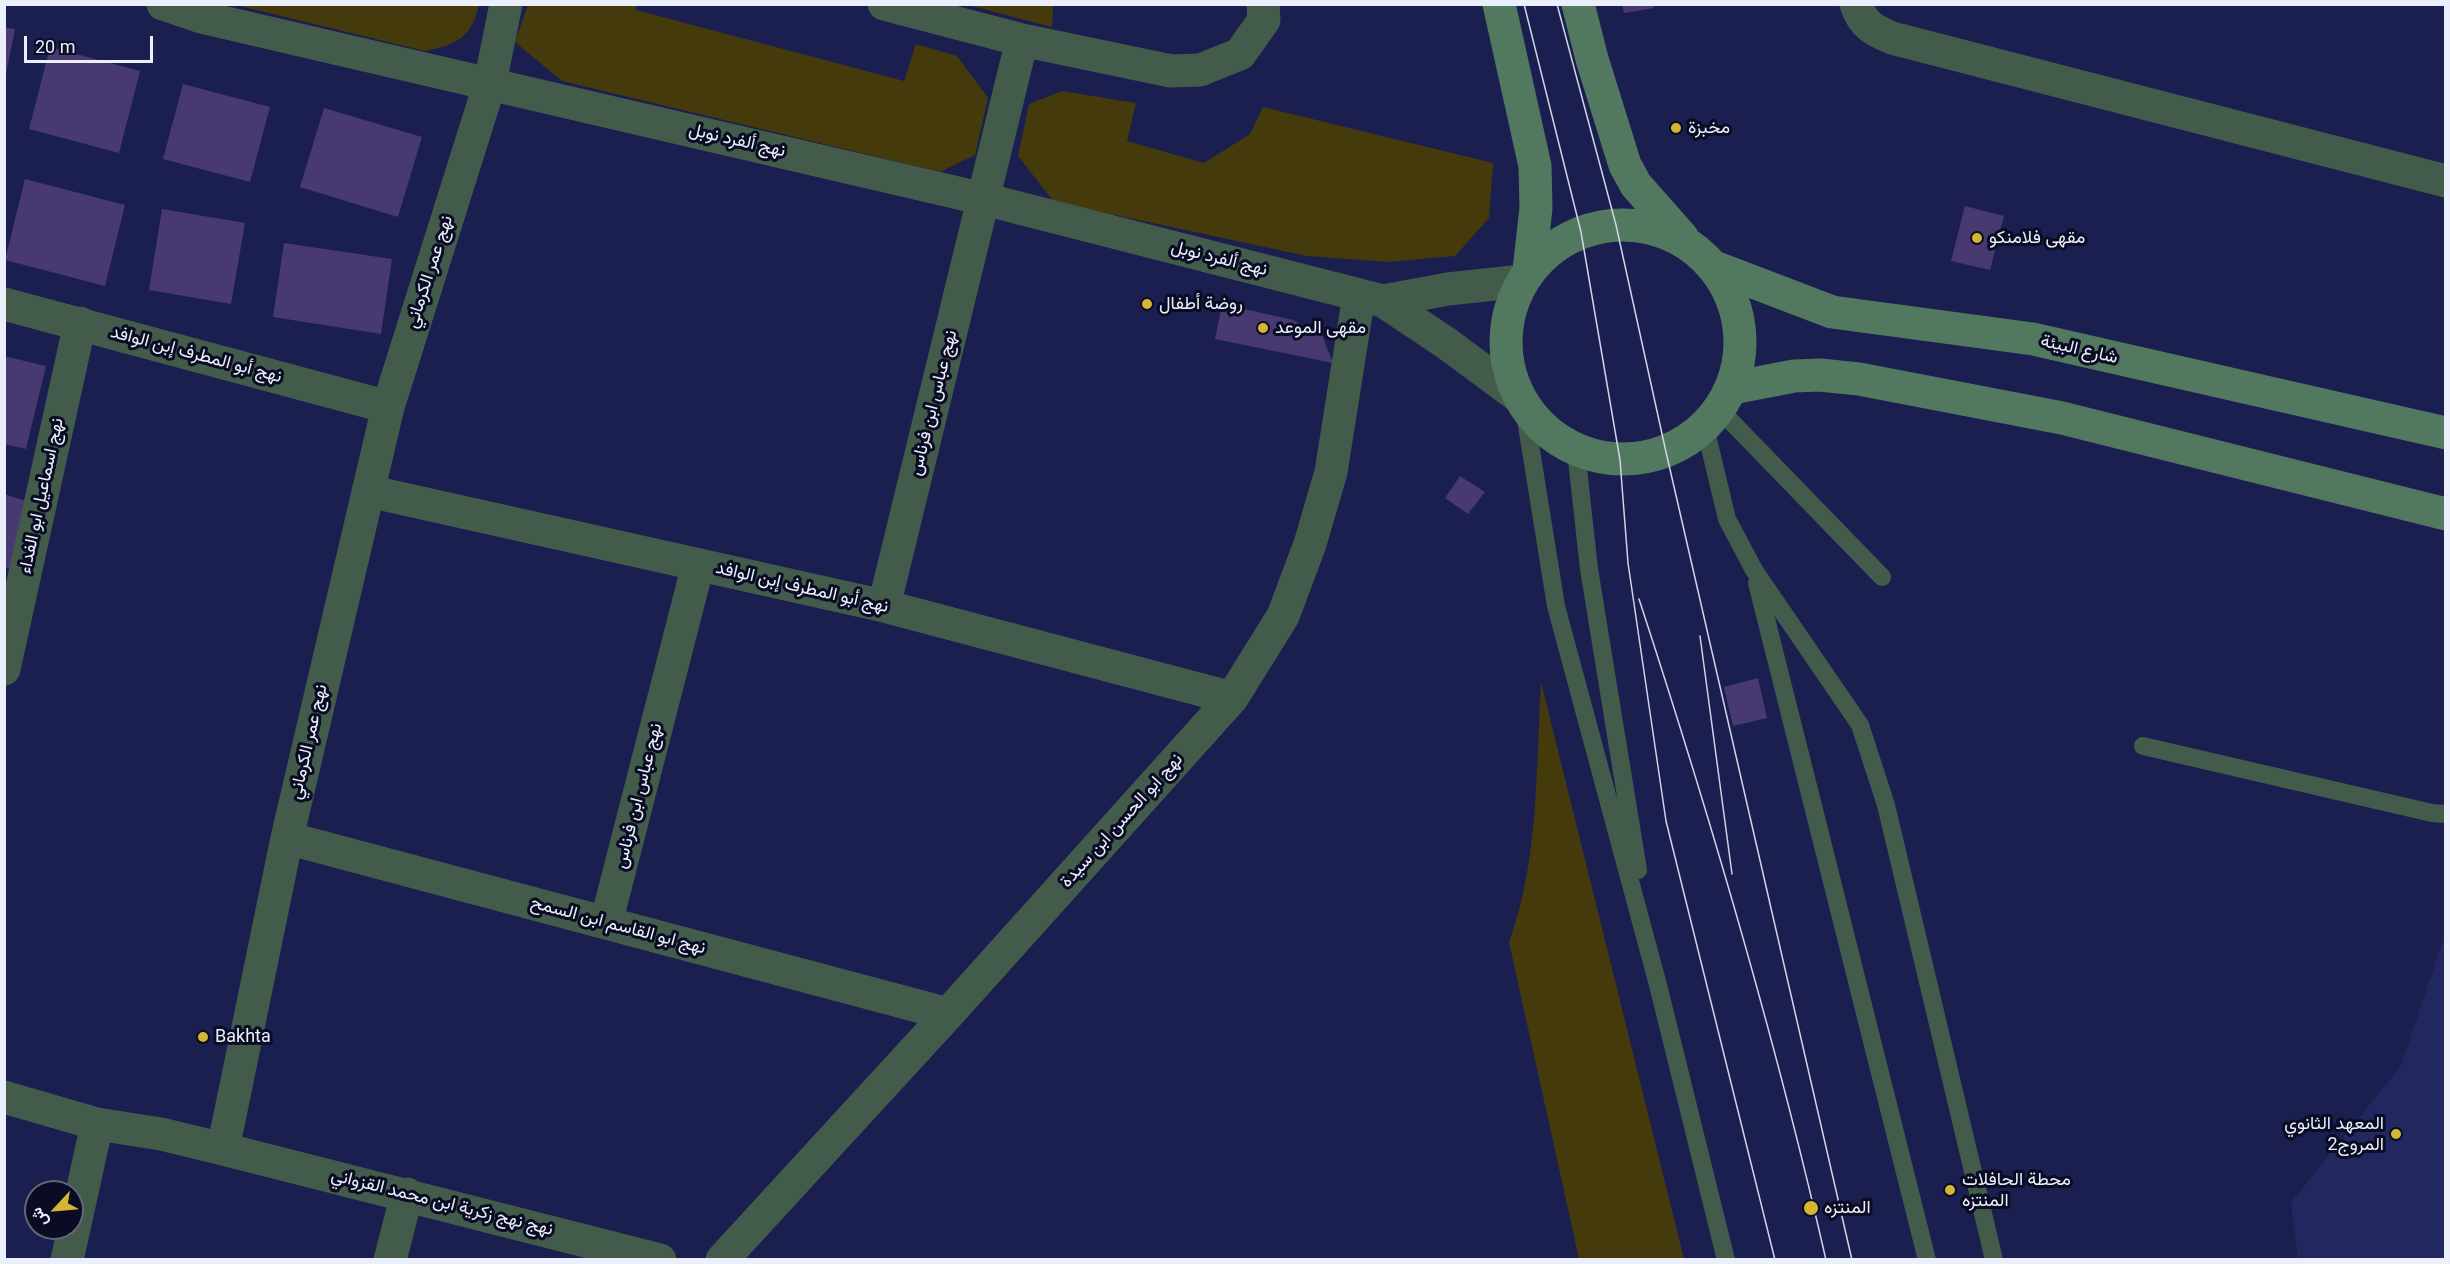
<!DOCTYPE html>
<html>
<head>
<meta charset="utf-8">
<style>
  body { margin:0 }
  #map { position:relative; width:2450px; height:1264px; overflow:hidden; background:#1a1f50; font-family:Roboto,Vazirmatn,sans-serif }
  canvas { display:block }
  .frame { position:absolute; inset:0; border:6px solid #ebeefb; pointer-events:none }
  .north { position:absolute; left:24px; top:1180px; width:60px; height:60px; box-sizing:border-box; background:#090c22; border:2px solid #636679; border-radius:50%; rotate:244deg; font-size:16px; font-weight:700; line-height:24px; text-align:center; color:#ebeefb }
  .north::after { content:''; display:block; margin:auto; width:21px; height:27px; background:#d5b534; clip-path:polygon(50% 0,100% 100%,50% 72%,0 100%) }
  .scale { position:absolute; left:24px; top:36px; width:129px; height:27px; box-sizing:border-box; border:3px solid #ebeefb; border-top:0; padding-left:8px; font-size:18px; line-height:21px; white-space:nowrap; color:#ebeefb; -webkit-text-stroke:4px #090c22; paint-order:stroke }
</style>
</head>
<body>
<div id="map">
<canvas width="2450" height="1264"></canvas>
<div class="frame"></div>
<div class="north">ش</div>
<div class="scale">20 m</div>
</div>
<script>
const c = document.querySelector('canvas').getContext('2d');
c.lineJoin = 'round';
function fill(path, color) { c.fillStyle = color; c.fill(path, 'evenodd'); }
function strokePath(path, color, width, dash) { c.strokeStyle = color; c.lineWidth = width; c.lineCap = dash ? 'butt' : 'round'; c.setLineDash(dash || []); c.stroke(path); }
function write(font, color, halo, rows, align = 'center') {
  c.font = font + ' Roboto,Vazirmatn,sans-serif'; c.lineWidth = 6; c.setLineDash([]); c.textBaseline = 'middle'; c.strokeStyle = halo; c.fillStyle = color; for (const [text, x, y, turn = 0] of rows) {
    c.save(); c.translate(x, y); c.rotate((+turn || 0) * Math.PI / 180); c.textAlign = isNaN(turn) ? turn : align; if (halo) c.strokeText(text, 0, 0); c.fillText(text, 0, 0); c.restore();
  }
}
fill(new Path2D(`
  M 2445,935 L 2445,1259 L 2298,1259 L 2291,1202 L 2401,1066 Z`), '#22275f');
fill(new Path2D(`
  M 236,5 L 479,4 L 479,5 C 470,39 458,44 425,51 Z
  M 528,5 L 636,5 L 636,10 L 904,81 L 916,44 L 957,56 L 988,98 L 975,155 L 940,172 L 562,81 L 515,42 Z
  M 968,5 L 1053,5 L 1052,27 Z
  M 1062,91 L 1136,103 L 1127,141 L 1204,163 L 1250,134 L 1263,107 L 1493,163 L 1489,218 L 1455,256 L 1387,262 L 1307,256 L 1054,202 L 1018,156 L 1029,104 Z
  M 1541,682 L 1684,1259 L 1579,1259 L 1509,942 C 1539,861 1536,768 1541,682 Z`), '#453a0c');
fill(new Path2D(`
  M 1622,4 L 1653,4 L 1654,8 L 1624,13 Z
  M 4,27 L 15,29 L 6,74 L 4,74 Z
  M 50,47 L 140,71 L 119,153 L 29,129 Z
  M 183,84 L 270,107 L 250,182 L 163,159 Z
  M 324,108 L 422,137 L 398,217 L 300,187 Z
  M 25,179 L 125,205 L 105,286 L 5,260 Z
  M 1965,206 L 2004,216 L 1990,270 L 1951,261 Z
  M 162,209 L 245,223 L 231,304 L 149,290 Z
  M 284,243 L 392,259 L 381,334 L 273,317 Z
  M 1222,304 L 1293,320 L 1322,335 L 1333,363 L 1215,339 Z
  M 4,356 L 46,366 L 26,449 L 4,444 Z
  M 1460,476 L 1485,492 L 1468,514 L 1445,498 Z
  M 4,494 L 32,503 L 11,569 L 4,567 Z
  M 1758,678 L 1767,718 L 1733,726 L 1724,687 Z`), '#483970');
strokePath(new Path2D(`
  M 1524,407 L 1556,606 L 1658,985 L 1726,1260
  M 1720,410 L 1882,577
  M 1705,427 L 1727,519 L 1754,570 L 1860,725 L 1886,805 L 1994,1260
  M 1576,451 L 1589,569 L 1638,870
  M 1757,583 L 1927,1260
  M 2143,746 L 2432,813 L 2446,814`), '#435b4b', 18);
strokePath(new Path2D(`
  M 163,4 L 201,17 L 984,199 L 1383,301
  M 884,4 L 1022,40 L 1171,71 L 1200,70 L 1240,54 L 1264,20 L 1263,4
  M 1856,4 C 1863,25 1873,30 1892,38 L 2446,181
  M 4,304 L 388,407
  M 1519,397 L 1446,343 L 1383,301 L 1448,289 L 1522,281
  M 368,491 L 884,606 L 1232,698
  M 884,606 L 1022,40
  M 4,669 L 80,323
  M 287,838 L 948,1014
  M 606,923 L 698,565
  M 4,1097 L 97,1124
  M 223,1149 L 660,1260
  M 67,1260 L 97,1124 L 161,1134 L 223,1149 L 287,838 L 388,407 L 490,83 L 506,4
  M 390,1260 L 407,1194
  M 722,1260 L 948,1014 L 1232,698 L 1283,616 L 1310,544 L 1331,472 L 1359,295`), '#435b4b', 33);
strokePath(new Path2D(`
  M 1499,4 L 1535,166 L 1536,208 L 1529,270
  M 1578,4 L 1592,59 L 1625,165 L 1636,185 L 1682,237
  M1506 342a117 117 0 1 1 234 0a117 117 0 1 1-234 0Z
  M 1714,267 L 1832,312 L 2033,339 L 2446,433
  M 1732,388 L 1794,376 L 1820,375 L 1859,379 L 2062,418 L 2446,514`), '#52795f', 33);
strokePath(new Path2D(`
  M 1524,4 L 1581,232 L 1620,460 L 1628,563 L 1666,821 L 1775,1260
  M 1557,4 L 1616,225 L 1666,452 L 1852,1260
  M 1639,599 C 1710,816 1775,1036 1826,1260
  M 1700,636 L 1732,874`), '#d1d4e6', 1.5);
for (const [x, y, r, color] of [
  [1676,128,6,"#d5b534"],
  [1977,238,6,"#d5b534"],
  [1147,304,6,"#d5b534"],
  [1263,328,6,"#d5b534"],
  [203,1037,6,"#d5b534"],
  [2396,1134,6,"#d5b534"],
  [1950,1190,6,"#d5b534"],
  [1811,1208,8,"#d5b534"]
]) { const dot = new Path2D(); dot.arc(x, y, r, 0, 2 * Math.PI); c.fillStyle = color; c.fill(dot); strokePath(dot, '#090c22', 2); }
write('18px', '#ebeefb', '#090c22', [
  ["مخبزة",1688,128],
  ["مقهى فلامنكو",1989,238],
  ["روضة أطفال",1159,304],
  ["مقهى الموعد",1275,328],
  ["Bakhta",215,1037],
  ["المعهد الثانوي",2384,1124,"right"],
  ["المروج2",2384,1145,"right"],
  ["محطة الحافلات",1962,1180],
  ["المنتزه",1962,1201],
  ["المنتزه",1824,1208]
], 'left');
write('18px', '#ebeefb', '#090c22', [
  ["نهج ألفرد نوبل",737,141,13],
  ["نهج ألفرد نوبل",1219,259,14],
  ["نهج عمر الكرماني",430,272,-72],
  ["شارع البيئة",2079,350,13],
  ["نهج أبو المطرف إبن الوافد",196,355,15],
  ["نهج عباس ابن فرناس",934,403,-76],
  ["نهج اسماعيل ابو الفداء",42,496,-78],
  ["نهج أبو المطرف إبن الوافد",802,588,13],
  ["نهج عمر الكرماني",309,742,-77],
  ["نهج عباس ابن فرناس",639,796,-76],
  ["نهج ابو الحسن ابن سيدة",1122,821,-48],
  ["نهج ابو القاسم ابن السمح",618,926,15],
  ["نهج نهج زكرية ابن محمد القزواني",442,1203,14]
]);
</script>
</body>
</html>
